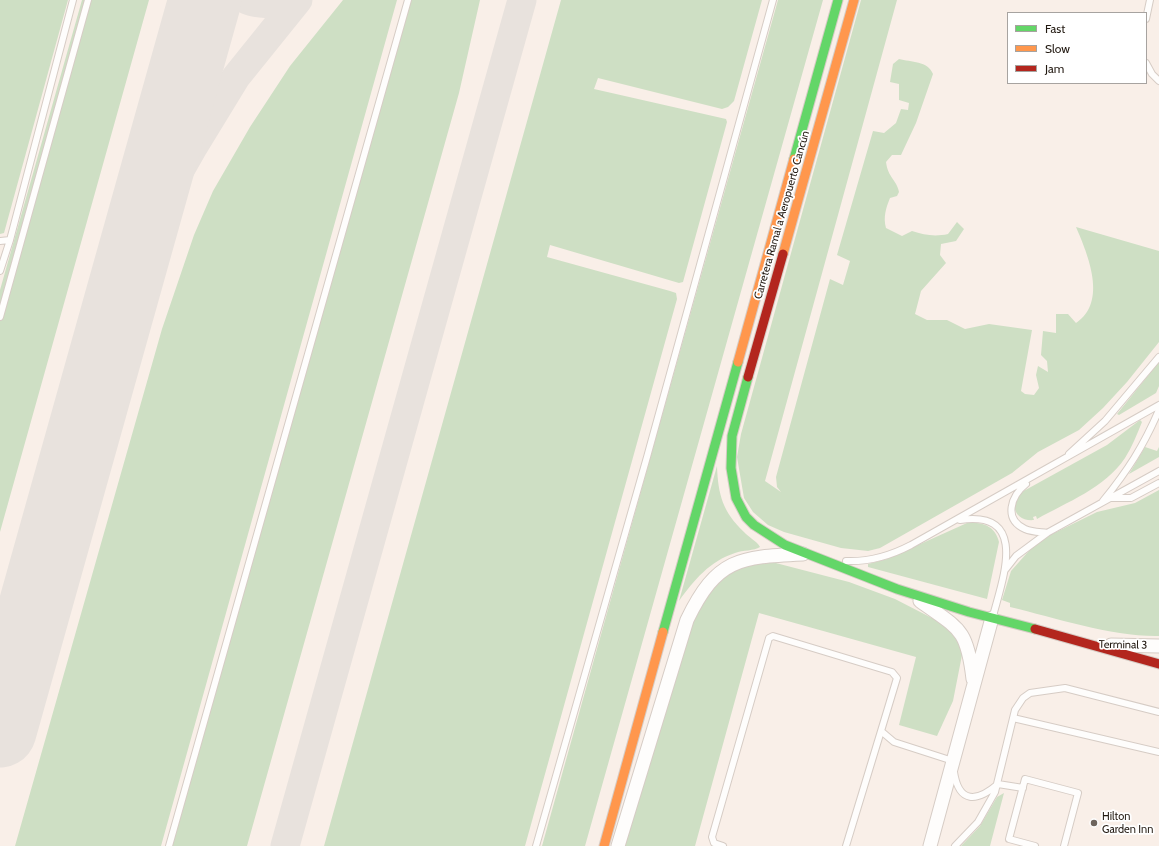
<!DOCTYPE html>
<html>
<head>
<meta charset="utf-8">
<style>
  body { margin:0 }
  #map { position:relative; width:1159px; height:846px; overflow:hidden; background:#f9efe8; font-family:Cabin,sans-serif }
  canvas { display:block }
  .legend { position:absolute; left:1007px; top:12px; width:140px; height:72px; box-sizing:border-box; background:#fff; border:1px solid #a7a3a0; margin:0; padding:5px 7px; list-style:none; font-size:12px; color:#221911 }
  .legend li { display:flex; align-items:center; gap:8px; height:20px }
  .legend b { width:20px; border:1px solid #a7a3a0 }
</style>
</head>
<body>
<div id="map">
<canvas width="1159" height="846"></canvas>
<ul class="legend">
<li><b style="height:5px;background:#63d668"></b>Fast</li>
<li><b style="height:5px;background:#ff974d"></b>Slow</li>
<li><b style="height:5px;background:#b3261e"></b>Jam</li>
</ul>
</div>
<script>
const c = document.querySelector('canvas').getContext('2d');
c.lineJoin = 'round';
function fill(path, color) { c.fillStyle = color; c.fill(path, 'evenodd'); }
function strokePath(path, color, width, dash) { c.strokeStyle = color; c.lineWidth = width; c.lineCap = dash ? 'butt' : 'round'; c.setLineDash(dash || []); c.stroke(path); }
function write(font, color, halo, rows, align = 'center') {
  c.font = font + ' Cabin,sans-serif'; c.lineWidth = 3.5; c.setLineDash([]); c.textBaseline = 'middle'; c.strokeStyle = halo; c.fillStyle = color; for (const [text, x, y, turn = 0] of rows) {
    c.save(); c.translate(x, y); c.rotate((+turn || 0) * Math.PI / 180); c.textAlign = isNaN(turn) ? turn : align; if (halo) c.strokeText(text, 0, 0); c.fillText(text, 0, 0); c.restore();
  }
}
fill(new Path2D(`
  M 0,0 L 68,0 L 4,233 L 0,234 Z
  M 82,0 L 149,0 L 0,532 L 0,290 Z
  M 343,0 L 397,0 L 161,846 L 15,846 L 162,329 L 194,235 L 213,191 L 250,127 L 290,66 Z
  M 409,0 L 480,0 L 459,93 L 247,846 L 172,846 Z
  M 561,0 L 762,0 L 734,101 L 728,107 L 722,109 L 598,78 L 594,89 L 726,119 L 727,122 L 683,282 L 679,283 L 550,245 L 547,257 L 670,291 L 676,293 L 677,299 L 525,846 L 324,846 Z
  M 778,0 L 823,0 L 585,846 L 542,846 Z
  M 861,0 L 897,0 L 765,481 L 781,492 L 777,487 L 776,477 L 830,279 L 843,285 L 850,261 L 837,255 L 873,131 L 884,133 L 896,123 L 901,109 L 908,110 L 909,103 L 899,100 L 899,84 L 890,82 L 893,64 L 899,59 C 911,62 928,61 933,74 L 916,123 L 901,155 L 892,155 L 886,162 C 888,178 897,180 899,192 L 897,196 L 890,198 C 886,208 883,217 886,228 L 902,236 L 912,231 C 924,235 935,237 948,234 L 957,222 L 964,229 L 956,241 L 941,244 L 940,255 L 946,263 L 921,291 L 915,314 L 927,320 L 947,320 L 965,329 L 989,324 L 1032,330 L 1021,391 L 1025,394 L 1034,395 L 1039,388 L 1036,375 L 1038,366 L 1048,372 L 1047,361 L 1041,355 L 1043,331 L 1056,333 L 1056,314 L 1068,314 L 1076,323 C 1108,302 1088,255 1076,227 L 1159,251 L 1159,342 L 1127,382 L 1103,408 L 1079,430 L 1038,452 L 1012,473 L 880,548 L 868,551 L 841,548 L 784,532 L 768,525 L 753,512 L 744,498 L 737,457 L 741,434 Z
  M 1159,362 L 1159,386 L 1156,393 L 1119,415 L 1117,414 Z
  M 1140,420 L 1142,422 C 1137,434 1132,447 1125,458 C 1105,488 1067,502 1037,519 L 1036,516 L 1033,517 L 1034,520 C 1023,521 1015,516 1014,505 L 1020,493 L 1107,445 Z
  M 1145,447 L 1157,451 L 1159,447 L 1159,457 L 1129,474 Z
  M 717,466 C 718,495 723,512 744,532 C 748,537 757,541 760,547 C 754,551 743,550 735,553 C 710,561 694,580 679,601 Z
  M 1159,490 L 1159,636 C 1113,637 1056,618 1010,607 L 1010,603 L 1002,600 L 1011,571 L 1027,553 L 1040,540 L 1097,512 L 1135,503 Z
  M 967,523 C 983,522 995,526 999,542 L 987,599 L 868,567 L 868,564 L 887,559 Z
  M 768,561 L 849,582 L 895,599 L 959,632 L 963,650 L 953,701 L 937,736 L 899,725 L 916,657 L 759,613 L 695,846 L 625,846 L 646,766 L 650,763 L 689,621 L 725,570 Z
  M 1004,793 L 990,846 L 961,846 L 980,826 L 997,797 Z`), '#cedfc4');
strokePath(new Path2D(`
  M 247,0 C 260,5 271,4 285,0
  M 135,249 L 192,149 L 236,77 L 298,0
  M 285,846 L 522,0`), '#e8e2dd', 29);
strokePath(new Path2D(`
  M 0,731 L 205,0`), '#e8e2dd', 73);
const lane = new Path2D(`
  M 1146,19 L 1150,0
  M 1146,63 L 1152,74 L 1159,81
  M 0,241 L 10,240
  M 0,271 L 10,240 L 73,0
  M 0,317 L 88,0
  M 1069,454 L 1105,421 L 1159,357
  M 1026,484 C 1011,496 1003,519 1025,529 C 1032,532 1040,532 1047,533
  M 1110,498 L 1131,498 L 1159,483
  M 1103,501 C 1128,470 1143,447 1159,410
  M 960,520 C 1029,510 1003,578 993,616
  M 846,561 C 870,562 890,556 911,545 L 1159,405
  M 1005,570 L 1016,556 L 1047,533 L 1159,471
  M 1013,718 L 1159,752
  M 954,772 C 959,804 977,802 998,784 L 1023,788
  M 169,846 L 408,0
  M 536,846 L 647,457 L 773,0
  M 723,846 L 714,843 L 712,837 L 769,638 L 773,636 L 892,672 L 897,678 L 881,731
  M 846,846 L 881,731 L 894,742 L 953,761 L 953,762
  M 955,846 L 978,822 L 995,792 L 1015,710 L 1023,698 L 1030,693 L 1065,688 L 1159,712
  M 1035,846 L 1009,839 L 1025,779 L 1078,793 L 1064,846`);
const street = new Path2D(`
  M 920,601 C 959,629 967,628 973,679
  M 1111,645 L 1159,646
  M 618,846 L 687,620 C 717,558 739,557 803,554
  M 930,846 L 992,618`);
const fast = new Path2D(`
  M 794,159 L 838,0
  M 748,377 L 732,436 L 731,468 L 736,498 L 746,517 L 754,525 L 785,545 L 897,589 L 969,612 L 1035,629
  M 663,632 L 738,362`);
const slow = new Path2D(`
  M 783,254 L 854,0
  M 738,362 L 794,159
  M 604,846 L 663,632`);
const jam = new Path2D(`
  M 748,377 L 783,254
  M 1035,629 L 1159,664`);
strokePath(lane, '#d6ccc5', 8);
strokePath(street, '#d6ccc5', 15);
strokePath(fast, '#d6ccc5', 11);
strokePath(slow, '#d6ccc5', 11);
strokePath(jam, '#d6ccc5', 11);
strokePath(lane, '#fefdfc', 6);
strokePath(street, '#fefdfc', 13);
strokePath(fast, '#63d668', 9);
strokePath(slow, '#ff974d', 9);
strokePath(jam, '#b3261e', 9);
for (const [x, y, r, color] of [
  [1094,823,4,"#6d645c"]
]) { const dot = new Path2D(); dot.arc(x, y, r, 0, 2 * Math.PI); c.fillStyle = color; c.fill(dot); strokePath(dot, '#fff', 1.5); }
write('11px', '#221911', '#fff', [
  ["Carretera Ramal a Aeropuerto Cancún",782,215,-74],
  ["Terminal 3",1123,645,1]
]);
write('11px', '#221911', '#fff', [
  ["Hilton",1102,817],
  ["Garden Inn",1102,830]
], 'left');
</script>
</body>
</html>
